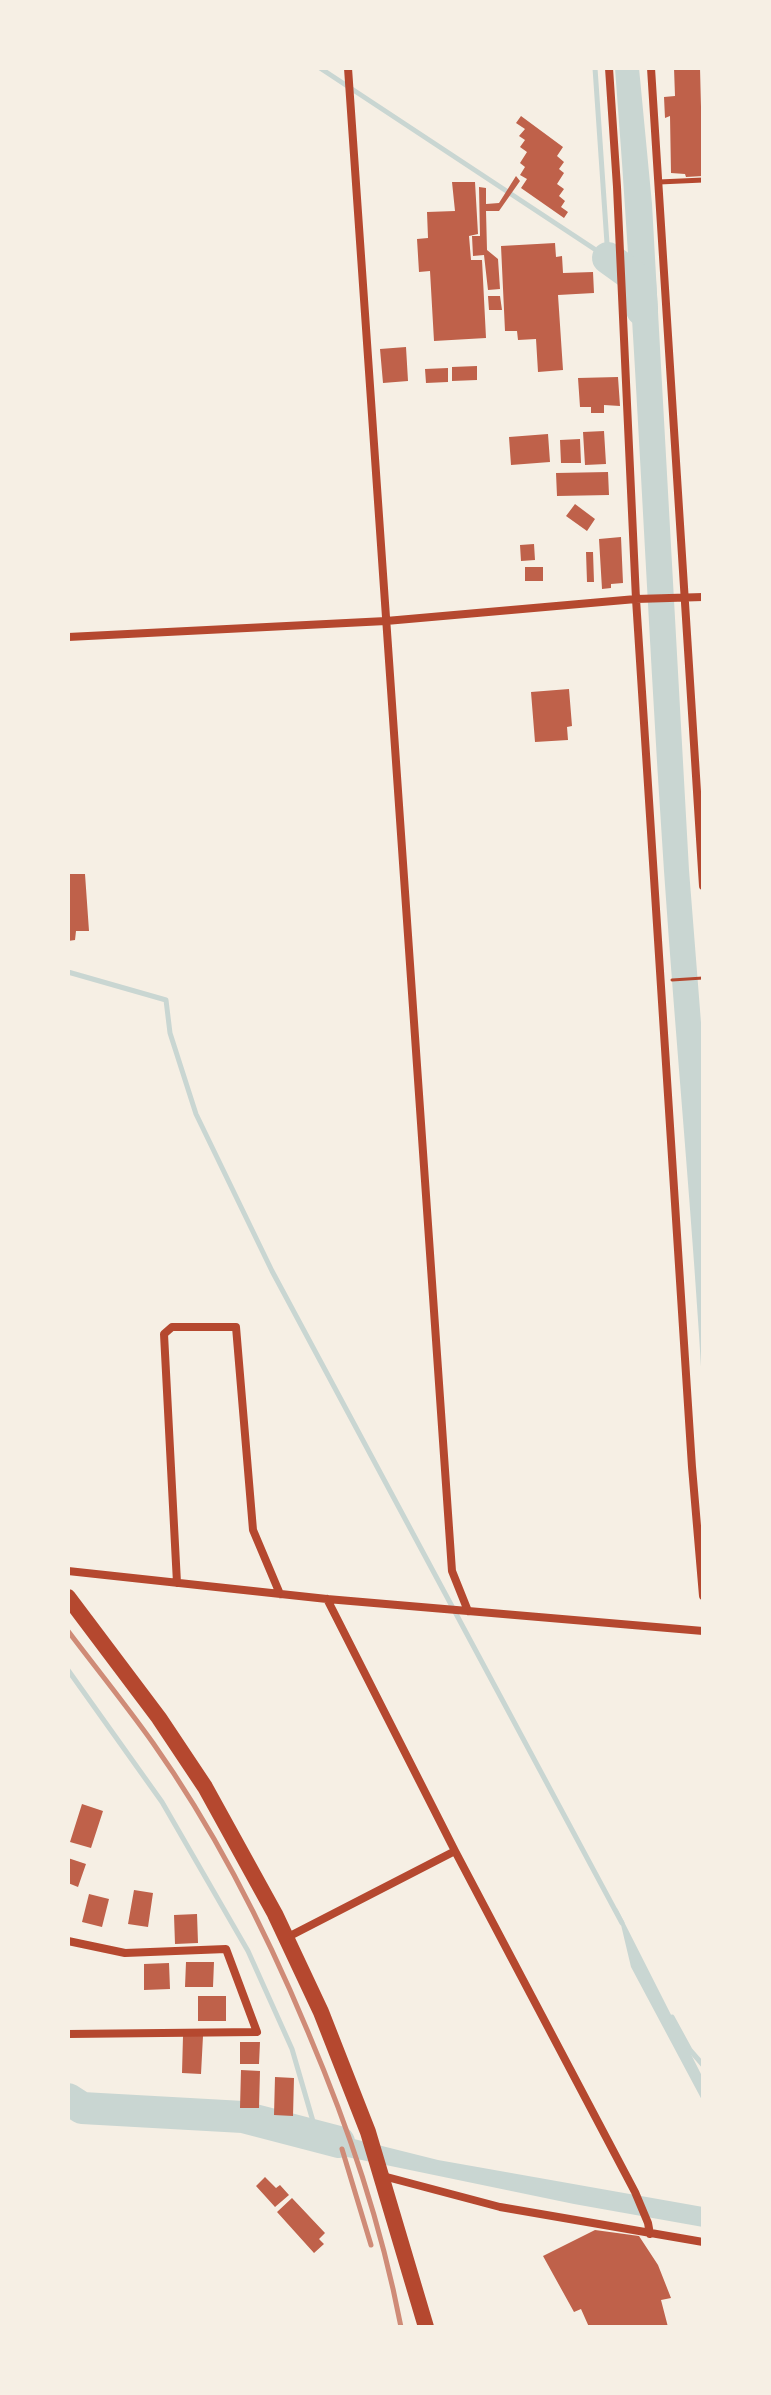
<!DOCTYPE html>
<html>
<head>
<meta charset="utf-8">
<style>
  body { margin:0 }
  #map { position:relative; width:771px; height:2395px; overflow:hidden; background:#f6efe4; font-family:Helvetica,sans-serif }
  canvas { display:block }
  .frame { position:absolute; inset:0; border:70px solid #f6efe4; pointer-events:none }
</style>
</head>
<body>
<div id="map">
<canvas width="771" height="2395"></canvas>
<div class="frame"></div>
</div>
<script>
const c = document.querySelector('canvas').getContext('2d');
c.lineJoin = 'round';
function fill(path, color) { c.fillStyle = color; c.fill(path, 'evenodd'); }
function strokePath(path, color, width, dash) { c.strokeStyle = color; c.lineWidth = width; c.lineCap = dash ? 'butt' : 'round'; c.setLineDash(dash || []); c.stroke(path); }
fill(new Path2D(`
  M 615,68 L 639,68 L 652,204 L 689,870 L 703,1048 L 703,1399 C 693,1223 676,1047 664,871 C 646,603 636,335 615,68 Z
  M 617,1908 L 703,2078 L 703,2102 L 631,1967 Z
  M 298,2125 L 438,2160 L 703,2207 L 703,2227 L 574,2204 L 294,2146 Z`), '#c9d6d2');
strokePath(new Path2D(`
  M 320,68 L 608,258
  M 595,68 L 608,258
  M 68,972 L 166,1000 L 170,1033 L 196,1114 L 272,1271 L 622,1923
  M 68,1670 L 162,1802 L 248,1951 L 292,2049 L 317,2135
  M 672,2017 L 690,2050 L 703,2065`), '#c9d6d2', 5);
strokePath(new Path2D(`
  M 608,258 L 640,281 L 642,310
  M 68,2099 L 82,2108 L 243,2117 L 339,2142`), '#c9d6d2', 32);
fill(new Path2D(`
  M 674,68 L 700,68 L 701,107 L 703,107 L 703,176 L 686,177 L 685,174 L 671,173 L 670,116 L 665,118 L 664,97 L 675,96 Z
  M 521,116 L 563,147 L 557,156 L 564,162 L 559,169 L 564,173 L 557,184 L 564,189 L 559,196 L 565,201 L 561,207 L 568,212 L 564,218 L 521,188 L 527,179 L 520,175 L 525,167 L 520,163 L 527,152 L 520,147 L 525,140 L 519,136 L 525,129 L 516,123 Z
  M 516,176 L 520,181 L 499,211 L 486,211 L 487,250 L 498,259 L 500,289 L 488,290 L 484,255 L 473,256 L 472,236 L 480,236 L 479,187 L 486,188 L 486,204 L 499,203 Z
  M 452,182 L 475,182 L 478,234 L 469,236 L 471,260 L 482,260 L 486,338 L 434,341 L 430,271 L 419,272 L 417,239 L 428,238 L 427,212 L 455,211 Z
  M 555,243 L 556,257 L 562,256 L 563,273 L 593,272 L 594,293 L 558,295 L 563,370 L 538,372 L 536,339 L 518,340 L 517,331 L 505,331 L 501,246 Z
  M 488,296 L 500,296 L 502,310 L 489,310 Z
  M 406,347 L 408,381 L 383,383 L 380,349 Z
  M 477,366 L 477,380 L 452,381 L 452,367 Z
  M 448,368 L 448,382 L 426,383 L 425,369 Z
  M 618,377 L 620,406 L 604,405 L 604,413 L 591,413 L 591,407 L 580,407 L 578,378 Z
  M 604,431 L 606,464 L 585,465 L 583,432 Z
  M 548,434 L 550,462 L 511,465 L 509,437 Z
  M 580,439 L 581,463 L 561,463 L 560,440 Z
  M 608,472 L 609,495 L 557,496 L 556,473 Z
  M 575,504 L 595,519 L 587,531 L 566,516 Z
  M 621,537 L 623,583 L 611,584 L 611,588 L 602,589 L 599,539 Z
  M 534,544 L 535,560 L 521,561 L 520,545 Z
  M 586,552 L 593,552 L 594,582 L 587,582 Z
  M 525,567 L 543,567 L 543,581 L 525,581 Z
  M 569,689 L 572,726 L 567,727 L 568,740 L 535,742 L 531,692 Z
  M 68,874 L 85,874 L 89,931 L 76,931 L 75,940 L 68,941 Z
  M 82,1804 L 103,1811 L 91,1848 L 70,1842 Z
  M 68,1858 L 86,1864 L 78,1887 L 68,1883 Z
  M 134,1890 L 153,1893 L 148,1927 L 128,1924 Z
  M 89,1894 L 109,1899 L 102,1927 L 82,1922 Z
  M 197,1914 L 198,1943 L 175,1944 L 174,1915 Z
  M 186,1962 L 214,1962 L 213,1987 L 185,1987 Z
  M 169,1963 L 170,1989 L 144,1990 L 144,1964 Z
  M 198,1996 L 226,1996 L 226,2021 L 198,2021 Z
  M 183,2036 L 203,2036 L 201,2074 L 182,2073 Z
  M 240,2042 L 260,2042 L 259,2064 L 240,2064 Z
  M 241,2070 L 260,2071 L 259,2108 L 240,2108 Z
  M 275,2077 L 294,2078 L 293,2116 L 274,2115 Z
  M 265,2177 L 276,2188 L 280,2185 L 289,2195 L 275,2207 L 256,2186 Z
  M 292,2198 L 325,2233 L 319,2239 L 324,2244 L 314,2253 L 277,2212 Z
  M 595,2230 L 639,2236 L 658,2265 L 671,2298 L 661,2300 L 668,2327 L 589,2327 L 581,2309 L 574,2312 L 543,2256 Z`), '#bf614a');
strokePath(new Path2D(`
  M 672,980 L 703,978`), '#b5482f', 3);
strokePath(new Path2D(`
  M 659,182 L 703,180`), '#b5482f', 5);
strokePath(new Path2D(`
  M 348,68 L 452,1571 L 468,1611
  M 609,68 L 617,187 L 636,599 L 692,1467 L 703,1596
  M 651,68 L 703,886
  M 68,637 L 386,621 L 636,599 L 703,597
  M 68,1571 L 327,1599 L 703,1631
  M 177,1583 L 164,1334 L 172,1327 L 236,1327 L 253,1530 L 280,1594
  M 327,1599 L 455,1851 L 635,2192 L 648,2223 L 650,2234
  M 286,1938 L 455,1851
  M 68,1941 L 125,1953 L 226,1949 L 257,2032 L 68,2034
  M 383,2176 L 500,2207 L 703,2242`), '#b5482f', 8);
strokePath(new Path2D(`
  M 68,1597 L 159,1718 L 205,1787 L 275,1914 L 321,2012 L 368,2132 L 426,2327`), '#b5482f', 16);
strokePath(new Path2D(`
  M 68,1631 C 96,1668 126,1705 153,1743 C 216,1832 266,1931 308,2032 C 349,2129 381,2223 401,2327
  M 342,2149 L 371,2245`), '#cf8b77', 5);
</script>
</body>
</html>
